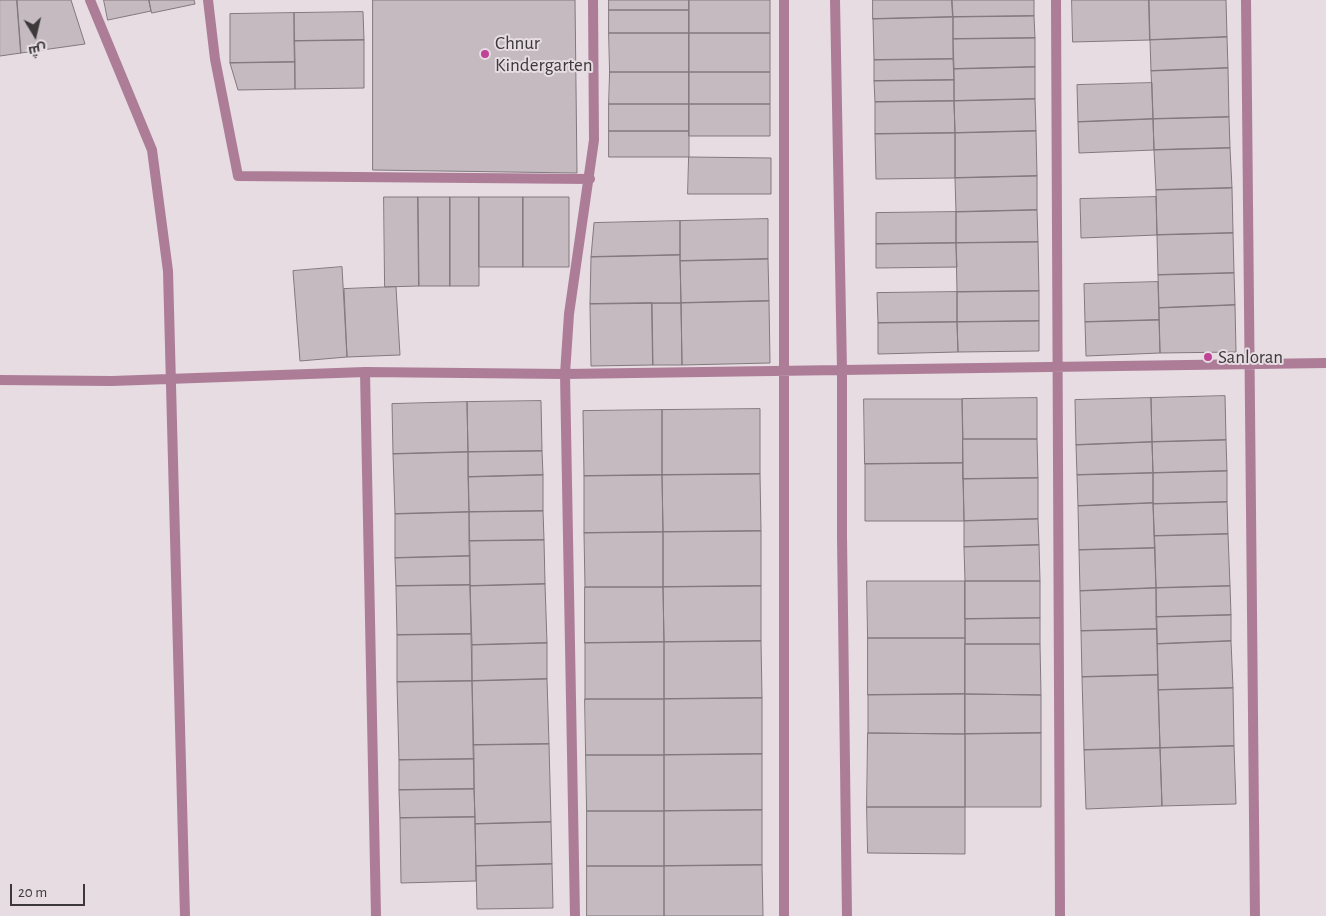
<!DOCTYPE html>
<html>
<head>
<meta charset="utf-8">
<style>
  body { margin:0 }
  #map { position:relative; width:1326px; height:916px; overflow:hidden; background:#e6dce2; font-family:"Alegreya Sans",Cairo,sans-serif }
  canvas { display:block }
  .north { position:absolute; left:10px; top:10px; width:50px; height:50px; -webkit-text-stroke:4px #e6dce2; paint-order:stroke; rotate:171deg; font-size:14px; font-weight:700; line-height:20px; text-align:center; color:#3d393b }
  .north::after { content:''; display:block; margin:auto; width:18px; height:22px; background:#3d393b; clip-path:polygon(50% 0,100% 100%,50% 72%,0 100%) }
  .scale { position:absolute; left:10px; top:884px; width:75px; height:22px; box-sizing:border-box; border:2px solid #3d393b; border-top:0; padding-left:6px; font-size:15px; line-height:18px; white-space:nowrap; color:#3d393b; -webkit-text-stroke:4px #e6dce2; paint-order:stroke }
</style>
</head>
<body>
<div id="map">
<canvas width="1326" height="916"></canvas>
<div class="north">ش</div>
<div class="scale">20 m</div>
</div>
<script>
const c = document.querySelector('canvas').getContext('2d');
c.lineJoin = 'round';
function fill(path, color) { c.fillStyle = color; c.fill(path, 'evenodd'); }
function strokePath(path, color, width, dash) { c.strokeStyle = color; c.lineWidth = width; c.lineCap = dash ? 'butt' : 'round'; c.setLineDash(dash || []); c.stroke(path); }
function write(font, color, halo, rows, align = 'center') {
  c.font = font + ' "Alegreya Sans",sans-serif'; c.lineWidth = 4; c.setLineDash([]); c.textBaseline = 'middle'; c.strokeStyle = halo; c.fillStyle = color; for (const [text, x, y, turn = 0] of rows) {
    c.save(); c.translate(x, y); c.rotate((+turn || 0) * Math.PI / 180); c.textAlign = isNaN(turn) ? turn : align; if (halo) c.strokeText(text, 0, 0); c.fillText(text, 0, 0); c.restore();
  }
}
const building = new Path2D(`
  M 0,0 L 17,0 L 21,53 L 0,56 Z
  M 17,0 L 71,0 L 85,44 L 21,53 Z
  M 104,0 L 149,0 L 151,11 L 108,20 Z
  M 149,0 L 194,0 L 195,4 L 152,13 Z
  M 373,0 L 575,0 L 577,173 L 373,170 Z
  M 609,0 L 689,0 L 689,10 L 609,10 Z
  M 689,0 L 770,0 L 770,33 L 689,33 Z
  M 873,0 L 952,0 L 953,17 L 873,19 Z
  M 952,0 L 1034,0 L 1034,16 L 953,17 Z
  M 1072,0 L 1149,0 L 1150,40 L 1073,42 Z
  M 1149,0 L 1226,0 L 1227,37 L 1150,40 Z
  M 609,10 L 689,10 L 689,33 L 609,33 Z
  M 363,12 L 364,40 L 294,41 L 294,13 Z
  M 294,13 L 295,62 L 230,63 L 230,14 Z
  M 1034,16 L 1035,38 L 953,39 L 953,17 Z
  M 953,17 L 953,59 L 874,60 L 873,19 Z
  M 609,33 L 689,33 L 689,72 L 610,72 Z
  M 689,33 L 770,33 L 770,72 L 689,72 Z
  M 1227,37 L 1228,68 L 1151,71 L 1150,40 Z
  M 1035,38 L 1035,67 L 954,69 L 953,39 Z
  M 364,40 L 364,88 L 295,89 L 294,41 Z
  M 953,59 L 954,80 L 874,81 L 874,60 Z
  M 295,62 L 295,89 L 238,90 L 230,63 Z
  M 1035,67 L 1035,99 L 954,101 L 954,69 Z
  M 1228,68 L 1229,117 L 1153,119 L 1151,71 Z
  M 610,72 L 689,72 L 689,104 L 609,104 Z
  M 689,72 L 770,72 L 770,104 L 689,104 Z
  M 954,80 L 954,101 L 875,102 L 874,81 Z
  M 1152,83 L 1153,119 L 1078,122 L 1077,85 Z
  M 1035,99 L 1036,131 L 955,133 L 954,101 Z
  M 954,101 L 955,133 L 875,134 L 875,102 Z
  M 609,104 L 689,104 L 689,131 L 609,131 Z
  M 689,104 L 770,104 L 770,136 L 689,136 Z
  M 1229,117 L 1230,148 L 1154,150 L 1153,119 Z
  M 1153,119 L 1154,150 L 1079,153 L 1078,122 Z
  M 609,131 L 689,131 L 689,157 L 609,157 Z
  M 1036,131 L 1037,176 L 955,178 L 955,133 Z
  M 955,133 L 955,178 L 876,179 L 875,134 Z
  M 1230,148 L 1232,188 L 1156,190 L 1154,150 Z
  M 689,157 L 771,158 L 771,194 L 688,194 Z
  M 1037,176 L 1037,210 L 956,212 L 955,178 Z
  M 1232,188 L 1233,233 L 1157,235 L 1156,190 Z
  M 384,197 L 418,197 L 419,286 L 385,287 Z
  M 418,197 L 450,197 L 450,286 L 419,286 Z
  M 450,197 L 479,197 L 479,286 L 450,286 Z
  M 479,197 L 523,197 L 523,267 L 479,267 Z
  M 523,197 L 569,197 L 569,267 L 523,267 Z
  M 1156,197 L 1157,235 L 1081,238 L 1080,199 Z
  M 1037,210 L 1038,242 L 956,243 L 956,212 Z
  M 956,212 L 956,243 L 876,244 L 876,213 Z
  M 768,219 L 768,259 L 680,261 L 680,221 Z
  M 680,221 L 680,255 L 591,257 L 594,223 Z
  M 1233,233 L 1234,273 L 1158,275 L 1157,235 Z
  M 1038,242 L 1039,291 L 957,292 L 956,243 Z
  M 956,243 L 957,267 L 876,268 L 876,244 Z
  M 680,255 L 681,303 L 590,304 L 591,257 Z
  M 768,259 L 769,301 L 681,303 L 680,261 Z
  M 342,267 L 347,357 L 300,361 L 293,271 Z
  M 1234,273 L 1235,305 L 1159,308 L 1158,275 Z
  M 1158,282 L 1159,320 L 1085,322 L 1084,284 Z
  M 396,287 L 400,355 L 347,357 L 344,289 Z
  M 1039,291 L 1039,321 L 957,322 L 957,292 Z
  M 957,292 L 957,322 L 878,323 L 877,293 Z
  M 769,301 L 770,363 L 682,365 L 681,303 Z
  M 652,303 L 653,365 L 591,366 L 590,304 Z
  M 652,303 L 681,303 L 682,365 L 653,365 Z
  M 1235,305 L 1236,352 L 1160,353 L 1159,308 Z
  M 1159,320 L 1160,353 L 1086,356 L 1085,322 Z
  M 1039,321 L 1039,351 L 958,352 L 957,322 Z
  M 957,322 L 958,352 L 878,354 L 878,323 Z
  M 1225,396 L 1226,440 L 1152,442 L 1151,398 Z
  M 1037,398 L 1037,439 L 963,439 L 962,399 Z
  M 1151,398 L 1152,442 L 1076,445 L 1075,400 Z
  M 864,399 L 962,399 L 963,463 L 865,464 Z
  M 541,401 L 542,451 L 468,452 L 467,402 Z
  M 467,402 L 468,452 L 393,454 L 392,404 Z
  M 760,409 L 760,474 L 662,475 L 662,410 Z
  M 662,410 L 662,475 L 584,476 L 583,411 Z
  M 963,439 L 1037,439 L 1038,478 L 963,479 Z
  M 1226,440 L 1227,471 L 1153,473 L 1152,442 Z
  M 1152,442 L 1153,473 L 1077,475 L 1076,445 Z
  M 542,451 L 543,475 L 468,477 L 468,452 Z
  M 468,452 L 469,512 L 395,514 L 393,454 Z
  M 963,463 L 964,521 L 865,521 L 865,464 Z
  M 1227,471 L 1227,502 L 1153,504 L 1153,473 Z
  M 1153,473 L 1153,503 L 1078,506 L 1077,475 Z
  M 760,474 L 761,531 L 663,532 L 662,475 Z
  M 543,475 L 543,511 L 469,512 L 468,477 Z
  M 662,475 L 663,532 L 584,533 L 584,476 Z
  M 1038,478 L 1038,519 L 964,521 L 963,479 Z
  M 1227,502 L 1228,534 L 1154,536 L 1153,504 Z
  M 1153,503 L 1155,548 L 1079,550 L 1078,506 Z
  M 543,511 L 544,540 L 469,541 L 469,512 Z
  M 469,512 L 470,556 L 395,558 L 395,514 Z
  M 1038,519 L 1039,545 L 964,547 L 964,521 Z
  M 761,531 L 761,586 L 663,587 L 663,532 Z
  M 663,532 L 663,587 L 585,587 L 584,533 Z
  M 1228,534 L 1230,586 L 1156,588 L 1154,536 Z
  M 544,540 L 545,584 L 470,586 L 469,541 Z
  M 1039,545 L 1040,581 L 965,581 L 964,547 Z
  M 1155,548 L 1156,588 L 1080,591 L 1079,550 Z
  M 470,556 L 470,585 L 396,586 L 395,558 Z
  M 867,581 L 965,581 L 965,638 L 868,638 Z
  M 965,581 L 1040,581 L 1040,618 L 965,619 Z
  M 545,584 L 547,643 L 472,645 L 470,586 Z
  M 470,585 L 471,634 L 397,635 L 396,586 Z
  M 761,586 L 761,641 L 664,642 L 663,587 Z
  M 1230,586 L 1231,615 L 1156,617 L 1156,588 Z
  M 585,587 L 663,587 L 664,642 L 585,643 Z
  M 1156,588 L 1157,629 L 1081,631 L 1080,591 Z
  M 1231,615 L 1231,641 L 1157,644 L 1156,617 Z
  M 1040,618 L 1040,644 L 965,644 L 965,619 Z
  M 1157,629 L 1158,675 L 1082,677 L 1081,631 Z
  M 471,634 L 472,681 L 397,682 L 397,635 Z
  M 868,638 L 965,638 L 965,694 L 868,695 Z
  M 761,641 L 762,698 L 664,699 L 664,642 Z
  M 1231,641 L 1233,688 L 1158,690 L 1157,644 Z
  M 664,642 L 664,699 L 585,699 L 585,643 Z
  M 547,643 L 547,679 L 472,681 L 472,645 Z
  M 965,644 L 1040,644 L 1041,695 L 965,694 Z
  M 1158,675 L 1160,748 L 1084,750 L 1082,677 Z
  M 547,679 L 549,744 L 473,745 L 472,681 Z
  M 472,681 L 474,759 L 399,760 L 397,682 Z
  M 1233,688 L 1234,746 L 1160,748 L 1158,690 Z
  M 965,694 L 965,734 L 868,733 L 868,695 Z
  M 965,694 L 1041,695 L 1041,733 L 965,734 Z
  M 762,698 L 762,754 L 664,755 L 664,699 Z
  M 585,699 L 664,699 L 664,755 L 586,755 Z
  M 868,733 L 965,734 L 965,807 L 867,807 Z
  M 1041,733 L 1041,807 L 965,807 L 965,734 Z
  M 549,744 L 551,822 L 475,824 L 473,745 Z
  M 1234,746 L 1236,804 L 1162,806 L 1160,748 Z
  M 1160,748 L 1162,806 L 1086,809 L 1084,750 Z
  M 762,754 L 762,810 L 664,811 L 664,755 Z
  M 586,755 L 664,755 L 664,811 L 587,811 Z
  M 474,759 L 474,789 L 399,790 L 399,760 Z
  M 474,789 L 475,817 L 400,818 L 399,790 Z
  M 867,807 L 965,807 L 965,854 L 868,853 Z
  M 762,810 L 762,865 L 664,866 L 664,811 Z
  M 587,811 L 664,811 L 664,866 L 587,866 Z
  M 475,817 L 476,881 L 401,883 L 400,818 Z
  M 551,822 L 552,864 L 476,866 L 475,824 Z
  M 552,864 L 553,908 L 477,909 L 476,866 Z
  M 762,865 L 763,916 L 664,916 L 664,866 Z
  M 587,866 L 664,866 L 664,916 L 587,916 Z`);
fill(building, '#c4bac0');
strokePath(building, '#82797e', 1);
strokePath(new Path2D(`
  M 90,0 L 152,150 L 168,271 L 185,916
  M 208,0 L 215,59 L 238,176 L 590,179
  M 784,0 L 784,916
  M 835,0 L 842,370 L 842,537 L 847,916
  M 1056,0 L 1060,916
  M 1246,0 L 1255,916
  M 365,372 L 376,916
  M 0,380 L 112,381 L 365,372 L 565,374 L 1326,363
  M 575,916 L 565,374 L 569,314 L 594,140 L 593,0`), '#ad7d98', 10);
for (const [x, y, r, color] of [
  [485,54,5,"#c04495"],
  [1208,357,5,"#c04495"]
]) { const dot = new Path2D(); dot.arc(x, y, r, 0, 2 * Math.PI); c.fillStyle = color; c.fill(dot); strokePath(dot, '#e6dce2', 2); }
write('19px', '#3d393b', '#e6dce2', [
  ["Chnur",495,43],
  ["Kindergarten",495,65],
  ["Sanloran",1218,357]
], 'left');
</script>
</body>
</html>
